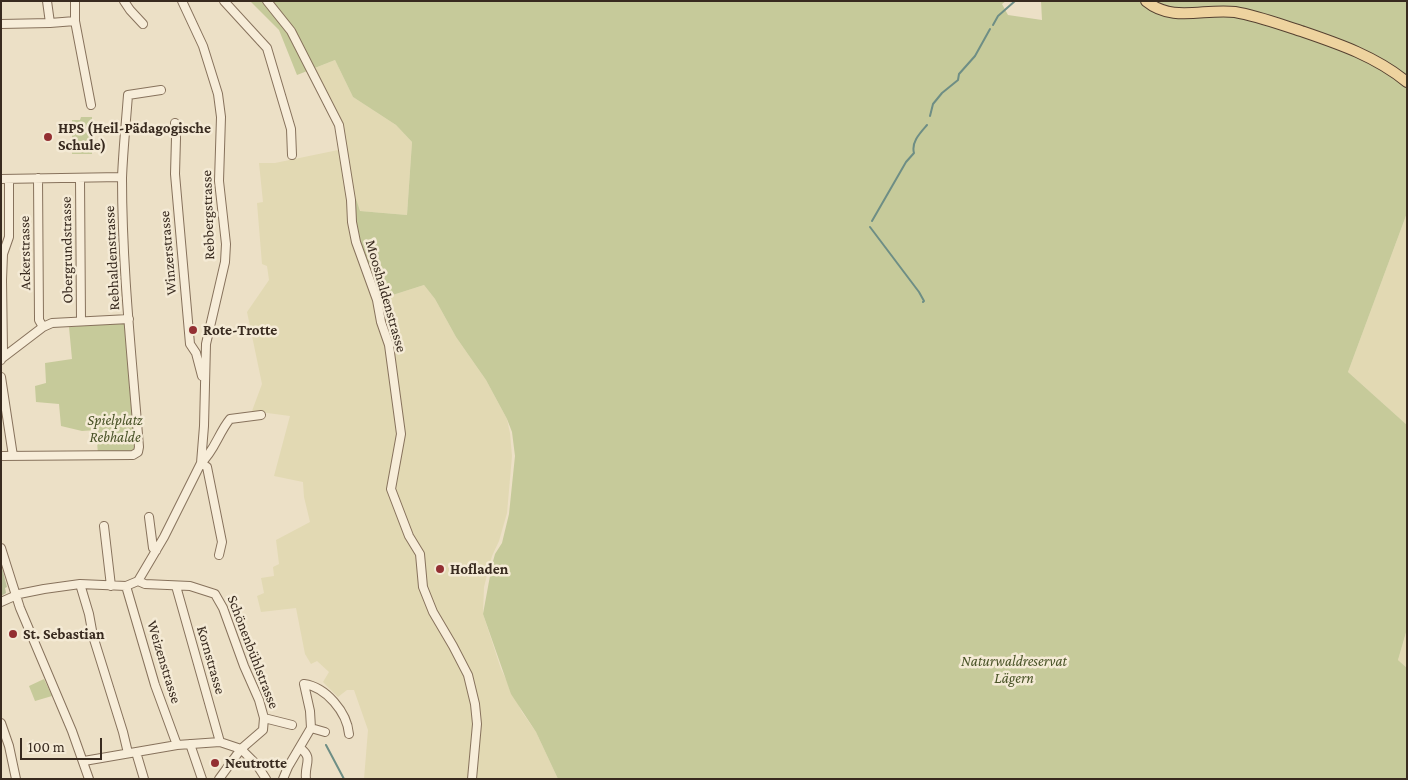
<!DOCTYPE html>
<html>
<head>
<meta charset="utf-8">
<style>
  body { margin:0 }
  #map { position:relative; width:1408px; height:780px; overflow:hidden; background:#ece0c6; font-family:"Crimson Pro",serif }
  canvas { display:block }
  .frame { position:absolute; inset:0; border:2px solid #382a1f; pointer-events:none }
  .scale { position:absolute; left:20px; top:738px; width:82px; height:22px; box-sizing:border-box; border:2px solid #382a1f; border-top:0; padding-left:6px; font-size:15px; line-height:18px; white-space:nowrap; color:#382a1f; -webkit-text-stroke:4px #f4ead5; paint-order:stroke }
</style>
</head>
<body>
<div id="map">
<canvas width="1408" height="780"></canvas>
<div class="frame"></div>
<div class="scale">100 m</div>
</div>
<script>
const c = document.querySelector('canvas').getContext('2d');
c.lineJoin = 'round';
function fill(path, color) { c.fillStyle = color; c.fill(path, 'evenodd'); }
function strokePath(path, color, width, dash) { c.strokeStyle = color; c.lineWidth = width; c.lineCap = dash ? 'butt' : 'round'; c.setLineDash(dash || []); c.stroke(path); }
function write(font, color, halo, rows, align = 'center') {
  c.font = font + ' "Crimson Pro",serif'; c.lineWidth = 5; c.setLineDash([]); c.textBaseline = 'middle'; c.strokeStyle = halo; c.fillStyle = color; for (const [text, x, y, turn = 0] of rows) {
    c.save(); c.translate(x, y); c.rotate((+turn || 0) * Math.PI / 180); c.textAlign = isNaN(turn) ? turn : align; if (halo) c.strokeText(text, 0, 0); c.fillText(text, 0, 0); c.restore();
  }
}
fill(new Path2D(`
  M 335,60 L 353,97 L 396,125 L 412,142 L 407,215 L 360,211 L 359,204 L 377,300 L 424,285 L 435,299 L 456,337 L 486,380 L 507,419 L 510,433 L 512,456 L 507,513 L 499,541 L 492,556 L 484,587 L 483,614 L 501,669 L 522,712 L 536,732 L 558,779 L 364,779 L 368,730 L 354,690 L 347,690 L 338,697 L 323,682 L 329,672 L 317,661 L 311,664 L 305,654 L 296,608 L 261,612 L 257,596 L 264,593 L 261,578 L 274,576 L 273,567 L 279,564 L 276,540 L 310,522 L 304,497 L 303,482 L 274,476 L 290,416 L 252,411 L 262,384 L 247,312 L 269,280 L 267,266 L 262,264 L 257,203 L 263,202 L 259,163 L 275,163 L 343,149 L 339,125 L 310,70 Z
  M 1407,213 L 1407,425 L 1348,372 Z
  M 1407,629 L 1407,668 L 1398,660 Z`), '#e2d9b3');
fill(new Path2D(`
  M 250,1 L 1006,1 L 1002,4 L 1008,15 L 1042,20 L 1041,1 L 1407,1 L 1407,213 L 1348,372 L 1407,425 L 1407,629 L 1398,660 L 1407,668 L 1407,779 L 558,779 L 536,732 L 511,694 L 483,614 L 492,565 L 495,554 L 502,543 L 509,514 L 515,456 L 512,432 L 507,419 L 486,380 L 456,337 L 435,299 L 424,285 L 377,300 L 362,261 L 351,200 L 356,199 L 360,211 L 407,215 L 412,142 L 396,125 L 353,97 L 335,60 L 297,75 L 279,30 Z
  M 81,117 L 92,117 L 92,154 L 72,154 L 72,120 L 80,120 Z
  M 126,322 L 131,406 L 132,406 L 136,448 L 132,451 L 98,454 L 96,430 L 82,431 L 61,426 L 59,404 L 36,402 L 35,386 L 46,383 L 45,363 L 72,359 L 69,327 Z
  M 44,679 L 52,696 L 35,701 L 29,686 Z`), '#c6ca9a');
fill(new Path2D(`
  M 1,564 L 7,587 L 5,588 L 6,593 L 1,596 Z`), '#bcc099');
strokePath(new Path2D(`
  M 993,25 L 998,16 L 1015,1
  M 930,116 L 933,104 L 942,93 L 958,80 L 959,74 L 975,56 L 990,29
  M 872,221 L 906,162 L 914,153 C 911,142 920,133 927,125
  M 870,227 L 919,292 L 924,301 L 923,302
  M 326,745 L 344,779`), '#6e8e85', 2);
const minor = new Path2D(`
  M 47,1 L 50,23
  M 75,1 L 75,21 L 91,105
  M 124,1 L 130,10 L 143,24
  M 224,1 L 267,48 L 291,129 L 292,155
  M 267,1 L 291,31 L 339,125 L 351,200 L 352,222 L 356,242 L 377,300 L 381,322 L 389,345 L 401,434 L 391,489 L 409,536 L 420,554 L 423,587 L 433,612 L 453,646 L 468,675 L 475,704 L 477,724 L 472,779
  M 1,24 L 50,23 L 75,21
  M 175,123 L 176,138 L 175,174 L 190,344 L 196,353 L 202,376
  M 38,178 L 39,320 L 43,327
  M 1,179 L 122,177
  M 80,179 L 81,321
  M 1,359 L 43,327 L 52,323 L 129,319
  M 1,360 L 3,351 L 2,280 L 3,254 L 9,237 L 9,179
  M 1,377 L 13,456
  M 1,456 L 133,455 L 138,452 L 139,447 C 132,358 122,268 122,178 C 123,151 126,122 128,95 L 161,90
  M 149,517 L 153,548 L 156,551
  M 104,526 L 111,586
  M 1,548 L 20,608 L 72,731 L 89,779
  M 219,555 L 222,542 L 207,467 L 201,463 C 214,452 219,432 230,419 L 261,415
  M 80,584 L 89,614 L 93,636 L 123,732 L 128,753
  M 126,586 L 155,685 L 177,745
  M 176,586 L 220,742
  M 1,602 L 19,594 L 44,589 L 80,584 L 126,586 L 138,581 L 164,537 L 201,463 L 204,426 L 206,344 L 225,262 L 226,244 L 219,181 L 221,117 L 218,94 L 203,46 L 182,1
  M 264,718 L 292,725
  M 1,723 L 9,746 L 16,779
  M 311,728 L 325,732
  M 190,744 L 202,779
  M 300,748 C 314,758 304,764 306,779
  M 136,752 L 144,779
  M 84,761 L 177,745 L 220,742 L 241,749 L 263,730 L 264,718 L 259,700 L 244,666 L 223,608 L 215,594 L 190,586 L 145,584 L 138,581
  M 219,779 L 241,749 L 257,765 L 266,779
  M 283,779 L 288,767 L 311,728 L 310,711 L 304,684 C 326,687 347,712 349,734`);
const major = new Path2D(`
  M 1146,1 C 1173,23 1204,8 1235,12 C 1258,16 1279,24 1301,31 C 1339,44 1375,56 1407,82`);
strokePath(minor, '#87725c', 10);
strokePath(major, '#554030', 12);
strokePath(minor, '#f7edd9', 8);
strokePath(major, '#eed39f', 10);
for (const [x, y, r, color] of [
  [48,137,5,"#932f32"],
  [193,330,5,"#932f32"],
  [440,569,5,"#932f32"],
  [13,634,5,"#932f32"],
  [215,763,5,"#932f32"]
]) { const dot = new Path2D(); dot.arc(x, y, r, 0, 2 * Math.PI); c.fillStyle = color; c.fill(dot); strokePath(dot, '#f4ead5', 2); }
write('bold 15px', '#382a1f', '#f4ead5', [
  ["HPS (Heil-Pädagogische",58,128],
  ["Schule)",58,145],
  ["Rote-Trotte",203,330],
  ["Hofladen",450,569],
  ["St. Sebastian",23,634],
  ["Neutrotte",225,763]
], 'left');
write('15px', '#382a1f', '#f4ead5', [
  ["Rebbergstrasse",208,215,-92],
  ["Obergrundstrasse",67,250,-91],
  ["Ackerstrasse",25,253,-91],
  ["Winzerstrasse",168,253,-95],
  ["Rebhaldenstrasse",112,258,-93],
  ["Mooshaldenstrasse",386,296,74],
  ["Schönenbühlstrasse",253,652,69],
  ["Kornstrasse",211,660,74],
  ["Weizenstrasse",164,662,73]
]);
write('italic 15px', '#495327', '#f4ead5', [
  ["Spielplatz",115,420],
  ["Rebhalde",115,437],
  ["Naturwaldreservat",1014,661],
  ["Lägern",1014,678]
]);
</script>
</body>
</html>
